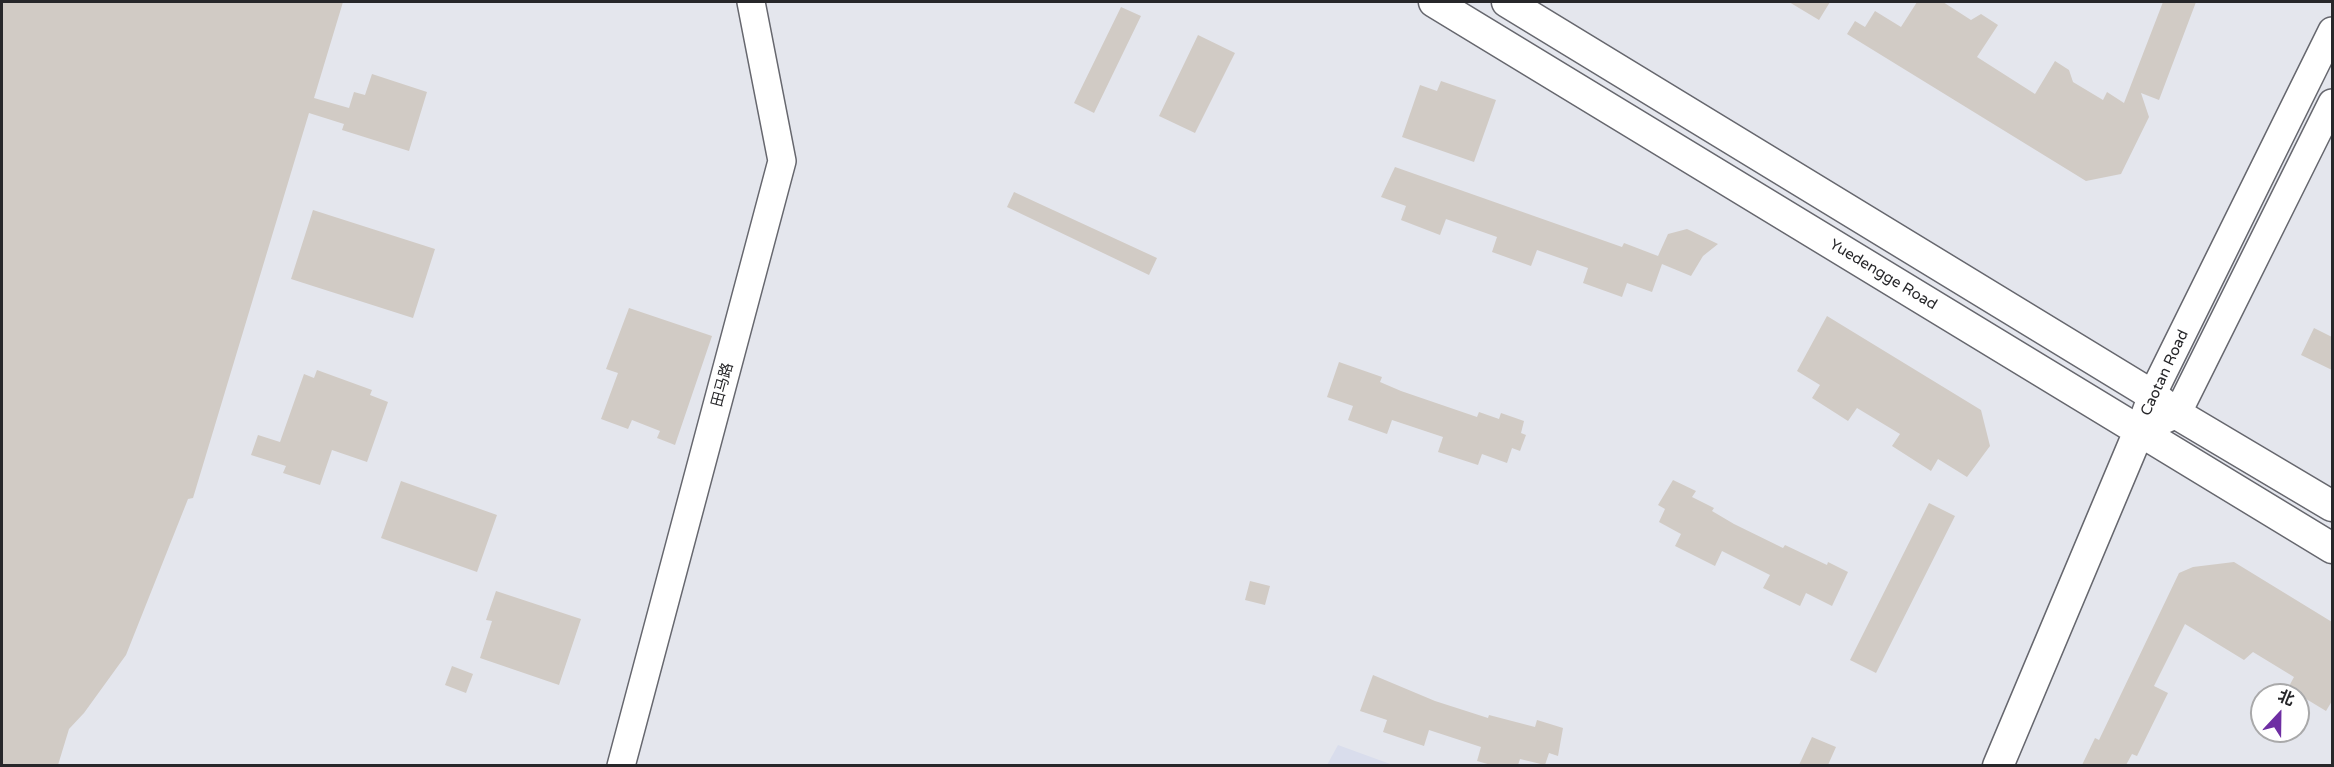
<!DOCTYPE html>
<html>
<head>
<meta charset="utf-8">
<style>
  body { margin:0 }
  #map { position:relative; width:2334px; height:767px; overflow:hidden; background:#e4e6ed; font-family:"Varela Round","Noto Sans SC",sans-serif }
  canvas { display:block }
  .frame { position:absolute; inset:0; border:3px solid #27272a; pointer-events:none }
  .north { position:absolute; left:2250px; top:683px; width:60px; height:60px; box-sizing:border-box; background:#fff; border:2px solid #a9a9aa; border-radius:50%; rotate:22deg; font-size:16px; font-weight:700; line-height:24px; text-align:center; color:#27272a }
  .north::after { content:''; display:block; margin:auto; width:21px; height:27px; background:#6e2ea3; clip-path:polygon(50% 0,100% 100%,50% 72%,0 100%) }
</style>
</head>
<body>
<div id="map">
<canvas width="2334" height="767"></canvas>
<div class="frame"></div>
<div class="north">北</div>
</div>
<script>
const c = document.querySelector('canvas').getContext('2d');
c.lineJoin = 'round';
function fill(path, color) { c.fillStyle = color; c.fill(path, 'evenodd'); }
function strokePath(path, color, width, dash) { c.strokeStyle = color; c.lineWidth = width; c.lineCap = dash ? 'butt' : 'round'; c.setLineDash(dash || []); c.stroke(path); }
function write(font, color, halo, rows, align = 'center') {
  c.font = font + ' "Varela Round","Noto Sans SC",sans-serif'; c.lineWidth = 4.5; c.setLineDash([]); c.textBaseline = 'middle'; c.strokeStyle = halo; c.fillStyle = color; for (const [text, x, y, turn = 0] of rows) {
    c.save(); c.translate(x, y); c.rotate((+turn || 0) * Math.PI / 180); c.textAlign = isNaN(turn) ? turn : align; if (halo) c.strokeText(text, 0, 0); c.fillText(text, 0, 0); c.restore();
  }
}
fill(new Path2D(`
  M 1338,745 L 1393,765 L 1327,765 Z`), '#d9ddec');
fill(new Path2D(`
  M 2,2 L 343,2 L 314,98 L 349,108 L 354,92 L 365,95 L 372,74 L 427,92 L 409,151 L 342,130 L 344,124 L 309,113 L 193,498 L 188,499 L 126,655 L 84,713 L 69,729 L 58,765 L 2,765 Z
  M 1789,2 L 1830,2 L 1819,20 Z
  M 1917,2 L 1943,2 L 1971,20 L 1981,14 L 1998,25 L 1977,57 L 2035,94 L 2055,61 L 2069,70 L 2073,82 L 2103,100 L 2107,92 L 2124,103 L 2163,2 L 2196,2 L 2159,100 L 2141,93 L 2149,117 L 2121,174 L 2086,181 L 1847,34 L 1855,21 L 1865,27 L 1875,11 L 1901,27 Z
  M 1121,7 L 1141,16 L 1094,113 L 1074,103 Z
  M 1198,35 L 1235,53 L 1195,133 L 1159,116 Z
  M 1441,81 L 1496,100 L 1474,162 L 1402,137 L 1420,85 L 1437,91 Z
  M 1395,167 L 1622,247 L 1624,243 L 1658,256 L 1668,234 L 1687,229 L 1718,244 L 1703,256 L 1691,276 L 1662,264 L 1652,292 L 1627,283 L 1622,297 L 1583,283 L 1588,268 L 1537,250 L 1531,266 L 1492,252 L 1497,237 L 1446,219 L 1440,235 L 1401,220 L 1406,206 L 1381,197 Z
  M 1014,192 L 1157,258 L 1149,275 L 1007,207 Z
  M 313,210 L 435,249 L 413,318 L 291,279 Z
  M 629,308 L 712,336 L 675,445 L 657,438 L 660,431 L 632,420 L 628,429 L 601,419 L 618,373 L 606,369 Z
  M 1827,316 L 1981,410 L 1990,446 L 1967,477 L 1938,459 L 1931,471 L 1892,446 L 1900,434 L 1857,408 L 1848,421 L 1812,398 L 1820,385 L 1797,371 Z
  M 2314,328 L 2332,337 L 2332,370 L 2301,355 Z
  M 1339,362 L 1382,377 L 1380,382 L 1401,391 L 1477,417 L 1479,412 L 1499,419 L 1501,413 L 1524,421 L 1521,433 L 1526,435 L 1520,451 L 1512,448 L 1507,463 L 1482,454 L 1478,465 L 1438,452 L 1443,437 L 1392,420 L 1387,434 L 1348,420 L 1353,406 L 1327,397 Z
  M 317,370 L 372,390 L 370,395 L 388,402 L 367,462 L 332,450 L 320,485 L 283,473 L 286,466 L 251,455 L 258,435 L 280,442 L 304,374 L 314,378 Z
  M 1673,480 L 1696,491 L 1692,497 L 1714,508 L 1712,511 L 1734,524 L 1783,548 L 1785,545 L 1827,565 L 1828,562 L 1848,572 L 1832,606 L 1806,593 L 1800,606 L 1763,588 L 1770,575 L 1722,551 L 1715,566 L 1675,546 L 1681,534 L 1659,522 L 1665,509 L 1658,505 Z
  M 401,481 L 497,515 L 477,572 L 381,538 Z
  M 1929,503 L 1955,516 L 1876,673 L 1850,660 Z
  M 2234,562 L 2332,622 L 2332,701 L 2326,711 L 2288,688 L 2294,677 L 2253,652 L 2244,660 L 2185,624 L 2154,686 L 2168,693 L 2137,756 L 2132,754 L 2126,765 L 2082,765 L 2095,738 L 2099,740 L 2179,573 L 2193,567 Z
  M 1250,581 L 1270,586 L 1265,605 L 1245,600 Z
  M 496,591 L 581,619 L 559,685 L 480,658 L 492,621 L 486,620 Z
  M 452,666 L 473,674 L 466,693 L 445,685 Z
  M 1373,675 L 1435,701 L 1488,718 L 1489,715 L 1535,727 L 1537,720 L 1563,728 L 1558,756 L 1549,753 L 1545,765 L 1520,759 L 1518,765 L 1491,765 L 1477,761 L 1481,747 L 1429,730 L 1424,746 L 1383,732 L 1387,720 L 1360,711 Z
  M 1812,737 L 1836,747 L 1828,765 L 1799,765 Z`), '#d1cbc5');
const tertiary = new Path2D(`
  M 2157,423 L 2177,414 L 2332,103
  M 2139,431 L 2152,395 L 2332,31
  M 621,766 L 782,161 L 751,2`);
const secondary = new Path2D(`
  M 1434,2 L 2332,548
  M 1507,2 L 2152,395 L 2177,414 L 2332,506
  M 1998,766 L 2139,431`);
strokePath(tertiary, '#66676e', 30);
strokePath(secondary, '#66676e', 33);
strokePath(tertiary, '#fff', 27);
strokePath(secondary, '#fff', 30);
write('15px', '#27272a', '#fff', [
  ["Yuedengge Road",1883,275,31],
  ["Caotan Road",2165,373,-65],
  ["田马路",723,385,-75]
]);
</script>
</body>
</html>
